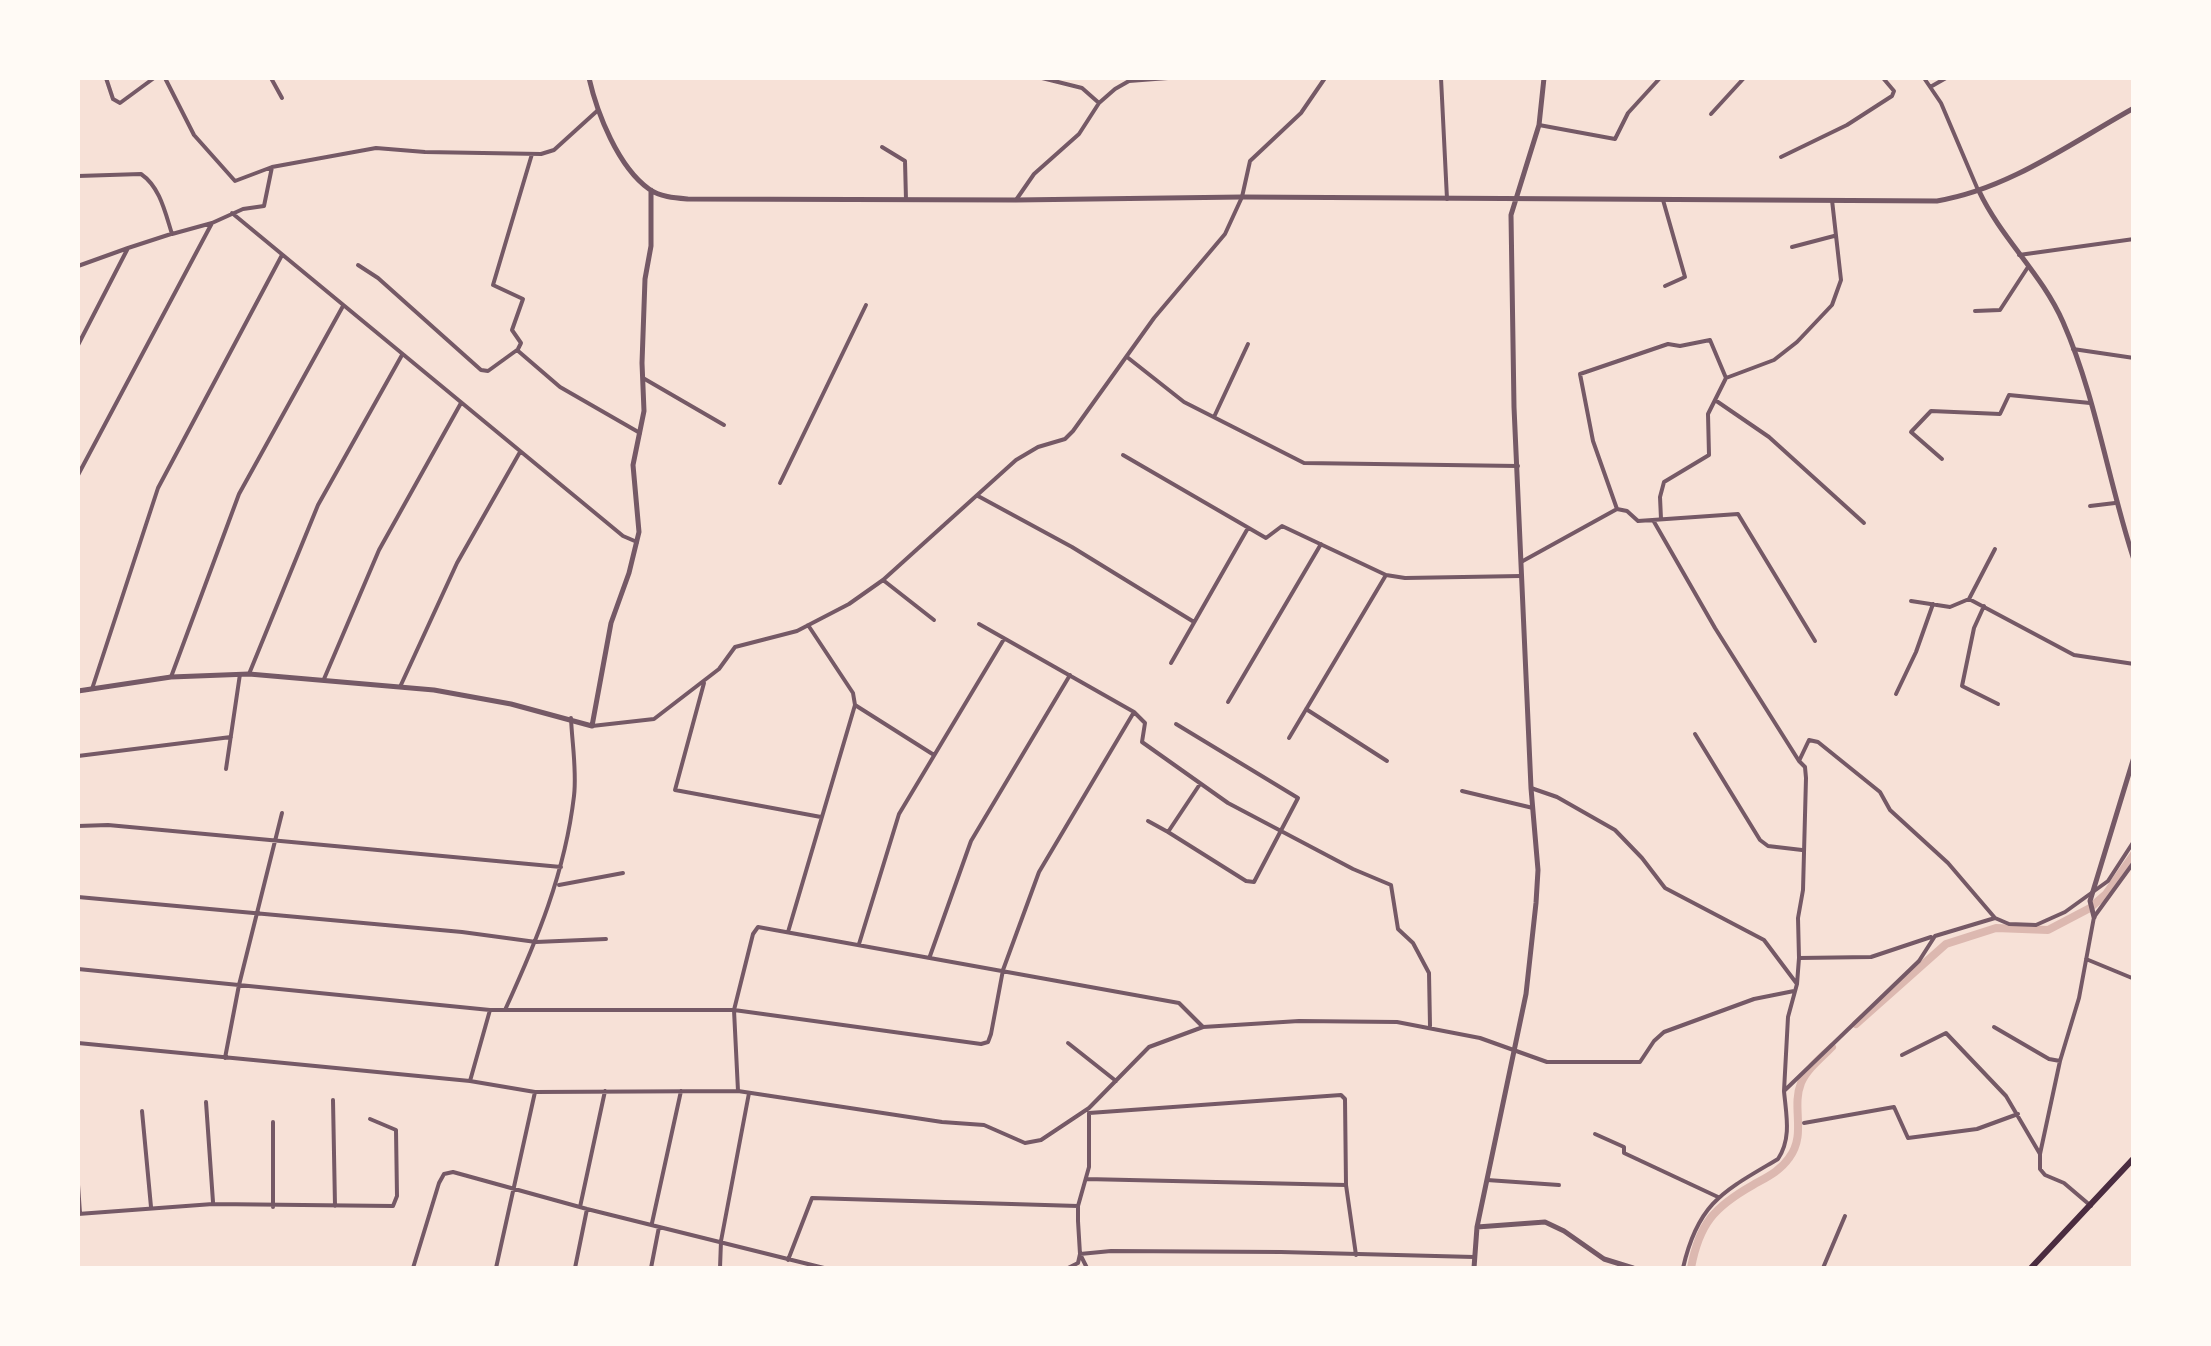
<!DOCTYPE html>
<html>
<head>
<meta charset="utf-8">
<style>
  body { margin:0 }
  #map { position:relative; width:2211px; height:1346px; overflow:hidden; background:#f7e1d7; font-family:"Roboto Condensed",sans-serif }
  canvas { display:block }
  .frame { position:absolute; inset:0; border:80px solid #fffaf5; pointer-events:none }
</style>
</head>
<body>
<div id="map">
<canvas width="2211" height="1346"></canvas>
<div class="frame"></div>
</div>
<script>
const c = document.querySelector('canvas').getContext('2d');
c.lineJoin = 'round';
function strokePath(path, color, width, dash) { c.strokeStyle = color; c.lineWidth = width; c.lineCap = dash ? 'butt' : 'round'; c.setLineDash(dash || []); c.stroke(path); }
strokePath(new Path2D(`
  M 1856,1024 L 1946,944 L 1996,928 L 2048,930 L 2090,908 L 2106,894 L 2134,854
  M 1691,1268 C 1699,1224 1714,1207 1753,1185 C 1767,1177 1780,1171 1789,1158 C 1807,1134 1791,1108 1801,1083 C 1807,1069 1821,1058 1832,1047`), '#dcb8b0', 8);
strokePath(new Path2D(`
  M 106,78 L 113,99 L 120,103 L 154,78
  M 165,78 L 194,135 L 235,181 L 272,167 L 376,148 L 425,152 L 541,154 L 554,150 L 597,111
  M 271,78 L 282,98
  M 1042,78 L 1082,88 L 1099,103
  M 1441,78 L 1447,199
  M 1924,78 L 1941,103 L 1978,190
  M 1932,86 L 1946,78
  M 1711,114 L 1744,78
  M 1539,125 L 1615,139 L 1628,113 L 1660,78
  M 882,147 L 905,161 L 906,200
  M 1781,157 L 1847,125 L 1892,96 L 1894,91 L 1883,78
  M 78,176 L 141,174 C 160,187 165,212 172,234 L 212,223 L 243,209 L 264,206 L 272,167
  M 1016,200 L 1034,174 L 1079,134 L 1099,103 L 1115,89 L 1129,81 L 1168,78
  M 1663,200 L 1685,277 L 1665,286
  M 232,213 L 623,536 L 637,542
  M 1792,247 L 1834,236
  M 2019,255 L 2134,239
  M 358,265 L 378,278 L 481,370 L 488,371 L 517,350 L 560,387 L 640,433
  M 78,266 L 128,248
  M 1975,311 L 2000,310 L 2028,267
  M 78,345 L 128,248 L 171,234
  M 518,349 L 521,343 L 512,330 L 523,299 L 493,285 L 532,154
  M 2073,349 L 2134,358
  M 1127,357 L 1184,402 L 1304,463 L 1518,466
  M 643,378 L 724,425
  M 1715,400 L 1769,437 L 1864,523
  M 1214,417 L 1248,344
  M 1123,455 L 1266,538 L 1282,526 L 1386,575 L 1405,578 L 1521,576
  M 1942,459 L 1911,432 L 1931,411 L 2000,414 L 2009,395 L 2090,403
  M 78,475 L 212,223
  M 780,483 L 866,305
  M 978,496 L 1072,547 L 1194,622
  M 2090,506 L 2115,503
  M 1617,509 L 1593,441 L 1580,374 L 1668,344 L 1680,346 L 1710,340 L 1726,378
  M 1661,519 L 1660,497 L 1664,482 L 1709,455 L 1708,414 L 1726,378 L 1774,360 L 1797,342 L 1832,305 L 1841,280 L 1832,200
  M 1653,520 L 1715,628 L 1799,761 L 1809,740 L 1818,742 L 1880,792 L 1890,810 L 1948,863 L 1995,918
  M 1521,562 L 1617,509 L 1627,511 L 1638,521 L 1738,514 L 1815,641
  M 883,580 L 934,620
  M 1969,599 L 1995,549
  M 1911,601 L 1950,607 L 1969,599 L 2074,655 L 2134,664
  M 1984,606 L 1974,628 L 1962,686 L 1998,704
  M 979,624 L 1134,712 L 1145,723 L 1142,742 L 1228,803 L 1353,869 L 1391,885 L 1398,929 L 1413,943 L 1429,973 L 1430,1026
  M 808,625 L 853,693 L 855,705
  M 1171,663 L 1248,528
  M 249,674 L 318,505 L 402,355
  M 171,677 L 239,494 L 343,306
  M 324,679 L 379,550 L 461,403
  M 704,683 L 675,790 L 821,817
  M 400,687 L 457,563 L 520,452
  M 92,689 L 158,488 L 282,255
  M 1896,694 L 1916,652 L 1933,604
  M 1228,702 L 1321,544
  M 1306,709 L 1387,761
  M 1176,724 L 1298,798 L 1254,882 L 1246,881 L 1168,832 L 1200,784
  M 592,726 L 654,719 L 719,669 L 735,647 L 797,631 L 849,604 L 883,580 L 1016,460 L 1038,447 L 1065,439 L 1073,431 L 1154,318 L 1225,234 L 1242,197 L 1250,161 L 1301,113 L 1325,78
  M 1695,734 L 1760,840 L 1768,846 L 1802,850
  M 1289,738 L 1386,575
  M 78,756 L 231,737
  M 226,769 L 240,674
  M 1531,788 L 1557,797 L 1615,830 L 1642,858 L 1665,888 L 1764,940 L 1797,984
  M 1462,791 L 1533,808
  M 1148,821 L 1168,832
  M 78,826 L 108,825 L 561,867
  M 559,885 L 623,873
  M 78,897 L 462,932 L 536,942 L 606,939
  M 788,932 L 855,705 L 934,755
  M 859,944 L 899,814 L 1004,639
  M 930,956 L 971,841 L 1070,675
  M 1799,958 L 1871,957 L 1931,937
  M 2086,959 L 2132,978
  M 78,969 L 490,1010 L 734,1010 L 981,1044 L 988,1042 L 991,1034 L 1003,970 L 1039,872 L 1134,712
  M 505,1010 C 537,940 565,873 574,796 C 577,771 572,743 571,718
  M 1994,1027 L 2049,1059 L 2060,1061
  M 78,1043 L 470,1081 L 535,1092 L 738,1091 L 942,1122 L 984,1125 L 1025,1143 L 1041,1140 L 1089,1108 L 1149,1047 L 1203,1027 L 1299,1021 L 1397,1022 L 1480,1038 L 1547,1062 L 1640,1062 L 1654,1041 L 1664,1032 L 1754,999 L 1794,991
  M 1068,1043 L 1116,1081
  M 1902,1055 L 1946,1033 L 2006,1096 L 2040,1154
  M 225,1058 L 239,985 L 282,813
  M 470,1081 L 490,1010
  M 738,1091 L 734,1010 L 753,934 L 758,927 L 1179,1003 L 1203,1027
  M 1784,1091 L 1788,1017 L 1797,984 L 1799,958 L 1798,918 L 1803,890 L 1806,778 L 1805,767 L 1799,761
  M 333,1100 L 335,1206
  M 206,1102 L 213,1202
  M 142,1111 L 151,1207
  M 1089,1113 L 1341,1095 L 1345,1099 L 1346,1185 L 1356,1255
  M 273,1122 L 273,1207
  M 1804,1123 L 1894,1107 L 1908,1138 L 1977,1129 L 2018,1114
  M 1595,1134 L 1624,1147 L 1624,1153 L 1718,1197
  M 1086,1179 L 1346,1185
  M 1487,1180 L 1559,1185
  M 78,1185 L 80,1213
  M 2091,1206 L 2064,1183 L 2045,1175 L 2040,1169 L 2040,1154 L 2060,1061 L 2079,998 L 2094,917 L 2134,862
  M 580,1207 L 605,1091
  M 78,1214 L 213,1204 L 393,1206 L 397,1196 L 396,1130 L 370,1119
  M 652,1223 L 681,1091
  M 1080,1254 L 1111,1251 L 1281,1252 L 1474,1257
  M 788,1260 L 812,1198 L 1078,1206
  M 231,1268 L 247,1268
  M 413,1268 L 439,1183 L 444,1174 L 453,1172 L 587,1209 L 824,1268
  M 496,1268 L 535,1092
  M 575,1268 L 587,1209
  M 651,1268 L 659,1227
  M 720,1268 L 721,1241 L 749,1093
  M 1052,1268 L 1068,1268 L 1078,1263 L 1080,1254
  M 1087,1268 L 1080,1254 L 1078,1221 L 1078,1206 L 1089,1167 L 1089,1113
  M 1683,1268 C 1698,1202 1724,1191 1778,1159 C 1792,1138 1786,1114 1784,1091 L 1919,961 L 1935,936 L 1995,918 L 2009,924 L 2036,925 L 2065,912 L 2108,881 L 2134,841
  M 1823,1268 L 1845,1216`), '#755966', 4);
strokePath(new Path2D(`
  M 589,78 C 597,113 618,167 649,189 C 660,197 675,198 688,199 L 1016,200 L 1242,197 L 1937,201 C 2009,189 2071,143 2134,108
  M 1979,191 C 2001,238 2042,274 2063,322 C 2096,397 2108,481 2134,560
  M 78,691 L 171,677 L 249,674 L 434,690 L 511,704 L 592,726 L 611,623 L 629,573 L 639,532 L 633,465 L 644,411 L 642,363 L 645,279 L 651,246 L 651,190
  M 2094,917 L 2090,901 L 2134,757
  M 1477,1227 L 1545,1222 L 1564,1231 L 1604,1259 L 1633,1268
  M 1474,1268 L 1477,1227 L 1526,994 L 1536,903 L 1538,870 L 1531,788 L 1514,407 L 1511,215 L 1539,125 L 1544,78`), '#755966', 5);
strokePath(new Path2D(`
  M 2031,1268 L 2134,1158`), '#4a2c40', 6);
</script>
</body>
</html>
